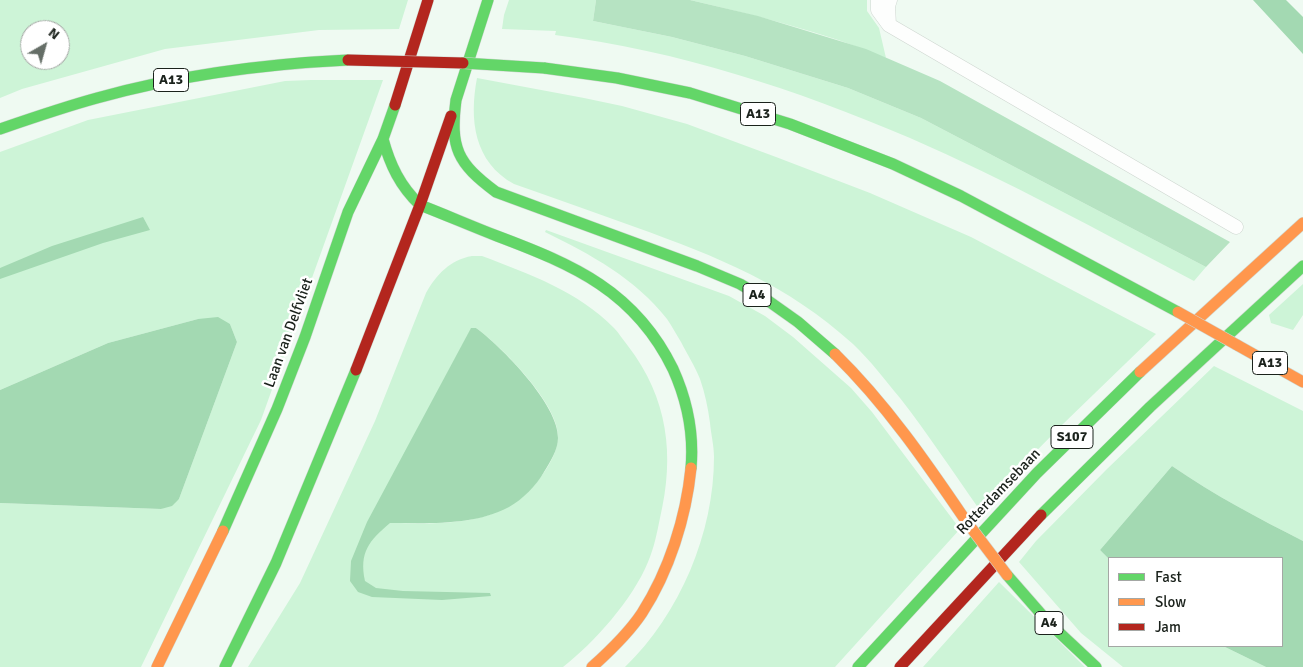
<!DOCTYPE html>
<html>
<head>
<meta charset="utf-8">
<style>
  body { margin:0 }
  #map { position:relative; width:1303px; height:667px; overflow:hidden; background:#effaf2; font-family:Signika,sans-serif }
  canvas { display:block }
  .legend { position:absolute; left:1108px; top:557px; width:175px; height:90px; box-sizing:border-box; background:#fff; border:1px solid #a4a7a4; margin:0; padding:6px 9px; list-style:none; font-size:15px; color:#1b221c }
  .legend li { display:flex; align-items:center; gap:10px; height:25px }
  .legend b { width:25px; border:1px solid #a4a7a4 }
  .north { position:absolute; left:20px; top:20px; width:50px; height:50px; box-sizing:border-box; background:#fff; border:1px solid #a4a7a4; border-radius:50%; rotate:38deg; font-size:14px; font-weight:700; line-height:20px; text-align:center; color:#1b221c }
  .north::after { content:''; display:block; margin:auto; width:18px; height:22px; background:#656e67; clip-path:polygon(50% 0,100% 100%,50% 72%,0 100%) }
</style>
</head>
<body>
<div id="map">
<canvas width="1303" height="667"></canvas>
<ul class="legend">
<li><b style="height:6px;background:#63d668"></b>Fast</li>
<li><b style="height:6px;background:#ff974d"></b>Slow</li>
<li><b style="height:6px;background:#b3261e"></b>Jam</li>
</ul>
<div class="north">N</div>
</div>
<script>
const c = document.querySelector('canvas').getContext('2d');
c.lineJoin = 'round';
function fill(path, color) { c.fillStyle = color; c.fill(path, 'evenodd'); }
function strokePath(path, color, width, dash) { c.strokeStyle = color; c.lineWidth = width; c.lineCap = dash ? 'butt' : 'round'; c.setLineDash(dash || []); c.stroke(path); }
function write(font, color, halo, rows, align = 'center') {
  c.font = font + ' Signika,sans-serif'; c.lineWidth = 5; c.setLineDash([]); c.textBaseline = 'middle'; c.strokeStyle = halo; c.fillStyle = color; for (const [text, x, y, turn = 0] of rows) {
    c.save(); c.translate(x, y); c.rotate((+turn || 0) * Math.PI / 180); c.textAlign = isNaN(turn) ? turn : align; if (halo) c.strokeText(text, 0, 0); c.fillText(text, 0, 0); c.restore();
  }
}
fill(new Path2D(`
  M 0,0 L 408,0 L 399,29 L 319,30 L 165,49 L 22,89 L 0,98 ZM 30,30 L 60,30 L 60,60 L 30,60 Z
  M 509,0 L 596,0 L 593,21 L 672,37 L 745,56 L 848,88 L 921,118 L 1206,267 L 1194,281 C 1101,232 1007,180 910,138 C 795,89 679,51 555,35 L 556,31 L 502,29 L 504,15 Z
  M 690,0 L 867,0 L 867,11 L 879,28 L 886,58 C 824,32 754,15 690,0 Z
  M 477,78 L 584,98 L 622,106 L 687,124 L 776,157 L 870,193 L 971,237 L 1156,334 L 1063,424 L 979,509 C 953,472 928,434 900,398 C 885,380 870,360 853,344 C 787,284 718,257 635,227 C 595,213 555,198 514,184 C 474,162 469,120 477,78 Z
  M 311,80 L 383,80 L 261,420 L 141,667 L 0,667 L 0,503 L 161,509 L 179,499 L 237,342 L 230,324 L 198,319 L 108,343 L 0,390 L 0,152 L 88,120 L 285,81 Z
  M 546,230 L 729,296 L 765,316 L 793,337 L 851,388 L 872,412 L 960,529 L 835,667 L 625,667 C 680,614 714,533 714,457 C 714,446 711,434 710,423 C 708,408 705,393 700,379 C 695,366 687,354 681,342 C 676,334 672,326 667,319 C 636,279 590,254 545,232 Z
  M 472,256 L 482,256 C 529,274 578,291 614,328 C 619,333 623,340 628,346 C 668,398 675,455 660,518 C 657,533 654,548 648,562 C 633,599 594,643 563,667 L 248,667 L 300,583 L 375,421 L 426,293 C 437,274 450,260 472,256 ZM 476,328 C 501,346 559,404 558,437 C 558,461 529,496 509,506 C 470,529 411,523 368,522 L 471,329 Z
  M 1303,284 L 1303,315 L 1293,330 L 1271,323 L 1269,315 Z
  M 1214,366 L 1303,411 L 1303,541 C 1258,518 1214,495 1172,466 L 1100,550 L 1109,559 L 1109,646 L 1223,646 L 1266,667 L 1123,667 L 1081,633 L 1019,562 L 1036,541 L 1107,469 Z
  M 999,582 L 1085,667 L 923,667 Z`), '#cdf4d7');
fill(new Path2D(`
  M 596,0 L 690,0 L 758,16 L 866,49 L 940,81 L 1230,242 L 1206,267 L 921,118 L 848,88 L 745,56 L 672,37 L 593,21 Z`), '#b6e3c2');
fill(new Path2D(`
  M 1253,0 L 1286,0 L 1303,17 L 1303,54 Z
  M 143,217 L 150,230 L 103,243 L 0,279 L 0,268 L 52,246 Z
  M 218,317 L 230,324 L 237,342 L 179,499 L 172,506 L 161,509 L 0,503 L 0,390 L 108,343 L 198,319 Z
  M 471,328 L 476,328 C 501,346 559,405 558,438 C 558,450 550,462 544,472 C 536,486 523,499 509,507 C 474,526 428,523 390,523 C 369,541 359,552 365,581 L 376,588 L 403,591 L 490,593 L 491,596 L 442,600 L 372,597 L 358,592 L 350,581 L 351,561 L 367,522 Z
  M 1172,466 C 1214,495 1258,518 1303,541 L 1303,667 L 1266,667 L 1223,646 L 1282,646 L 1282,558 L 1109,559 L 1100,550 Z`), '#a3d9b2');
const lane = new Path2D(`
  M 878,0 L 878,10 L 889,25 L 1236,227
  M 889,25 L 888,6 L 890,0`);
const fast = new Path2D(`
  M 544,68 L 617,78 L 690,93 L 790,124 L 893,164 L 961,196 L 1178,312
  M 456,100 L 488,0
  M 456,100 C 450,148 457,163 496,192 L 697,266 L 740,284 L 767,300 L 798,322 L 835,354
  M 0,129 C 32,118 64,107 97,98 C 179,75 263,64 348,60
  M 383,139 C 390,165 400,186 420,205 C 446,215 471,226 497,236 C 574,265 635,291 673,369 C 687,400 694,434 691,468
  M 1041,515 L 1150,407 L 1303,266
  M 223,531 L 277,409 L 305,337 L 348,212 L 383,139 L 395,105
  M 1007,575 L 1049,623 L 1096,667
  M 225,667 L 276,563 L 356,370
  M 858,667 L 1037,473 L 1140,372`);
const slow = new Path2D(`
  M 1237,345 L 1303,382
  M 835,354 C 886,404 926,462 966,521
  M 1140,372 L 1303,223
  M 157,667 L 223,531
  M 592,667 C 610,651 628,634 642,613 C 669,571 686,518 691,468`);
const jam = new Path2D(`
  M 395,105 L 428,0
  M 356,370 L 420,205 L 451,116
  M 900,667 L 1041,515`);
strokePath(lane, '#ced6d0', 15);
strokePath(fast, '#ced6d0', 12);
strokePath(slow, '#ced6d0', 12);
strokePath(jam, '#ced6d0', 12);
strokePath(lane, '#fdfefd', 14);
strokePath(fast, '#63d668', 11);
strokePath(slow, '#ff974d', 11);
strokePath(jam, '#b3261e', 11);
const fastBridge = new Path2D(`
  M 463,63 L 544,68`);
const slowBridge = new Path2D(`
  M 1178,312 L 1237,345
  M 966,521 L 1007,575`);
const jamBridge = new Path2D(`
  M 348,60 L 463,63`);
strokePath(fastBridge, '#d0d6d1', 12, []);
strokePath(slowBridge, '#d0d6d1', 12, []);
strokePath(jamBridge, '#d0d6d1', 12, []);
strokePath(fastBridge, '#63d668', 11);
strokePath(slowBridge, '#ff974d', 11);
strokePath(jamBridge, '#b3261e', 11);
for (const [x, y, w] of [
  [171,80,35],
  [758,114,35],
  [757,295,28],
  [1270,363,35],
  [1072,437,42],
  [1049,623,28]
]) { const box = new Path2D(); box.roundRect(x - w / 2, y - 11.5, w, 23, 4); c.fillStyle = '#fff'; c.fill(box); strokePath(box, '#1b221c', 1); }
write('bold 14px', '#1b221c', null, [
  ["A13",171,80],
  ["A13",758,114],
  ["A4",757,295],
  ["A13",1270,363],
  ["S107",1072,437],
  ["A4",1049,623]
]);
write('15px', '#1b221c', '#fff', [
  ["Laan van Delfvliet",289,333,-70],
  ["Rotterdamsebaan",999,492,-46]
]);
</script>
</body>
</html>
